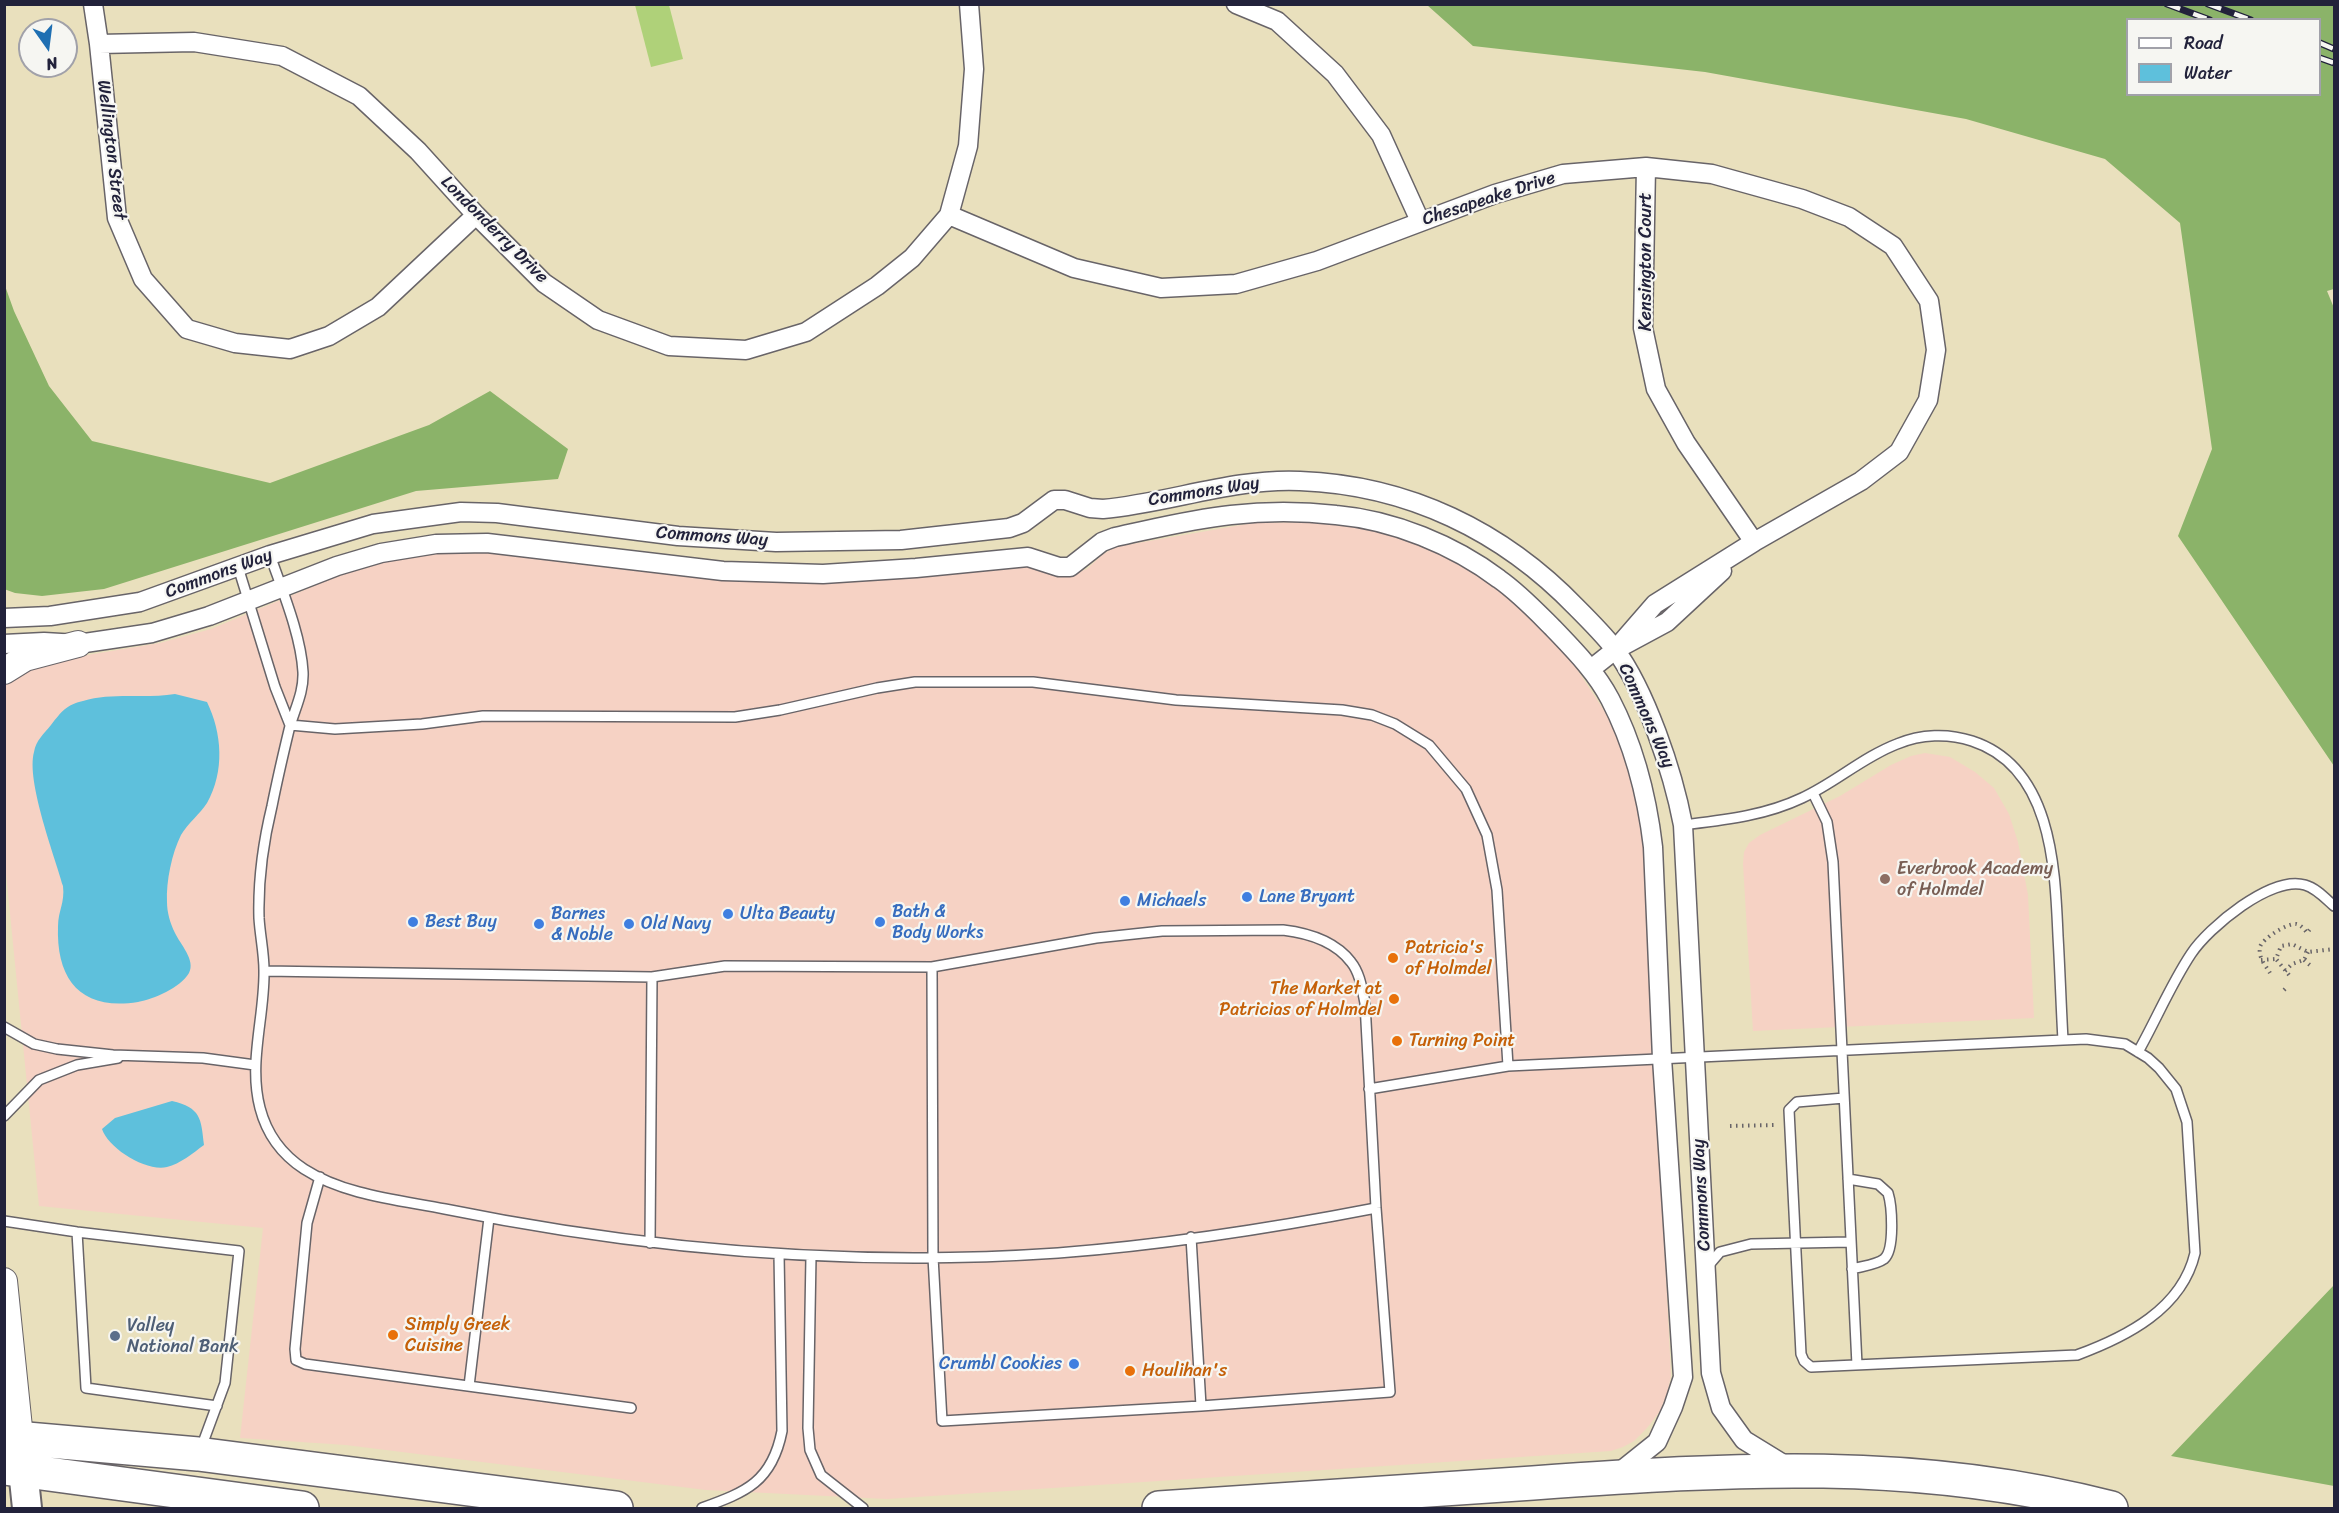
<!DOCTYPE html>
<html>
<head>
<meta charset="utf-8">
<style>
  body { margin:0 }
  #map { position:relative; width:2339px; height:1513px; overflow:hidden; background:#e9e0bd; font-family:Sriracha,sans-serif }
  canvas { display:block }
  .frame { position:absolute; inset:0; border:6px solid #22223b; pointer-events:none }
  .legend { position:absolute; left:2126px; top:18px; width:195px; height:78px; box-sizing:border-box; background:#f6f6f2; border:2px solid #a1a1a9; margin:0; padding:8px 10px; list-style:none; font-size:18px; color:#22223b }
  .legend li { display:flex; align-items:center; gap:12px; height:30px }
  .legend b { width:30px; border:2px solid #a1a1a9 }
  .north { position:absolute; left:18px; top:18px; width:60px; height:60px; box-sizing:border-box; background:#f6f6f2; border:2px solid #a1a1a9; border-radius:50%; rotate:166deg; font-size:16px; font-weight:700; line-height:24px; text-align:center; color:#22223b }
  .north::after { content:''; display:block; margin:auto; width:21px; height:27px; background:#1f6fb2; clip-path:polygon(50% 0,100% 100%,50% 72%,0 100%) }
</style>
</head>
<body>
<div id="map">
<canvas width="2339" height="1513"></canvas>
<div class="frame"></div>
<ul class="legend">
<li><b style="height:8px;background:#fff"></b>Road</li>
<li><b style="height:16px;background:#5ec0dc"></b>Water</li>
</ul>
<div class="north">N</div>
</div>
<script>
const c = document.querySelector('canvas').getContext('2d');
c.lineJoin = 'round';
function fill(path, color) { c.fillStyle = color; c.fill(path, 'evenodd'); }
function strokePath(path, color, width, dash) { c.strokeStyle = color; c.lineWidth = width; c.lineCap = dash ? 'butt' : 'round'; c.setLineDash(dash || []); c.stroke(path); }
function write(font, color, halo, rows, align = 'center') {
  c.font = font + ' Sriracha,sans-serif'; c.lineWidth = 4.5; c.setLineDash([]); c.textBaseline = 'middle'; c.strokeStyle = halo; c.fillStyle = color; for (const [text, x, y, turn = 0] of rows) {
    c.save(); c.translate(x, y); c.rotate((+turn || 0) * Math.PI / 180); c.textAlign = isNaN(turn) ? turn : align; if (halo) c.strokeText(text, 0, 0); c.fillText(text, 0, 0); c.restore();
  }
}
fill(new Path2D(`
  M 1309,522 L 1371,529 L 1430,549 L 1467,568 L 1501,590 L 1537,621 L 1567,654 L 1605,712 L 1619,742 L 1631,775 L 1639,809 L 1645,844 L 1671,1376 L 1667,1394 L 1660,1411 L 1647,1428 L 1634,1441 L 1623,1447 L 1611,1451 L 887,1499 L 706,1490 L 346,1445 L 240,1438 L 263,1228 L 39,1206 L 5,863 L 4,685 L 12,677 L 39,663 L 160,643 L 211,629 L 338,576 L 386,562 L 435,554 L 487,553 L 737,580 L 829,581 L 911,578 L 1021,566 L 1035,568 L 1055,576 L 1071,575 L 1087,569 L 1102,555 L 1115,547 L 1253,523 Z
  M 1925,753 L 1950,757 L 1975,772 L 1994,788 L 2009,814 L 2018,842 L 2028,895 L 2034,1018 L 1753,1031 L 1743,864 L 1744,852 L 1749,843 L 1760,835 L 1840,796 L 1891,765 L 1911,756 Z`), '#f6d2c4');
fill(new Path2D(`
  M 635,5 L 669,5 L 683,59 L 651,67 Z`), '#afd179');
fill(new Path2D(`
  M 1427,5 L 2334,5 L 2334,289 L 2327,291 L 2334,308 L 2334,766 L 2178,536 L 2212,449 L 2180,223 L 2105,159 L 1966,119 L 1705,72 L 1473,46 ZM 2128,20 L 2320,20 L 2320,94 L 2128,94 Z
  M 4,283 L 14,311 L 49,386 L 92,441 L 270,483 L 429,425 L 490,391 L 568,449 L 558,479 L 416,491 L 104,589 L 42,596 L 15,593 L 4,589 Z
  M 2334,1285 L 2334,1486 L 2171,1456 Z`), '#8bb369');
fill(new Path2D(`
  M 175,694 L 207,702 C 222,733 225,771 207,803 C 200,814 188,823 181,835 C 172,853 166,881 167,902 C 167,912 170,923 175,933 C 180,944 196,960 189,973 C 180,988 154,999 138,1002 C 82,1011 56,981 58,926 C 58,911 65,903 63,886 C 54,854 26,781 34,752 C 36,740 44,734 51,725 C 62,711 66,705 83,701 C 112,692 145,699 175,694 Z
  M 172,1101 C 201,1108 201,1118 204,1145 C 193,1153 180,1164 167,1167 C 146,1172 108,1148 102,1129 L 115,1118 Z`), '#5ec0dc');
const lane = new Path2D(`
  M 270,555 C 282,590 301,635 303,672 C 304,693 294,710 289,730 C 283,755 277,781 272,806 C 263,843 258,881 259,918 C 260,935 264,953 264,970 C 265,1016 248,1062 260,1108 C 267,1135 281,1154 304,1169 C 344,1195 399,1200 445,1209 C 646,1250 853,1267 1058,1253 C 1163,1245 1273,1228 1376,1208
  M 238,567 L 275,687 L 290,725
  M 290,725 L 335,729 L 422,724 L 483,716 L 735,717 L 780,710 L 877,688 L 915,682 L 1033,682 L 1176,700 L 1342,710 L 1372,715 L 1395,724 L 1429,745 L 1466,789 L 1487,835 L 1497,890 L 1508,1066
  M 1813,793 L 1827,822 L 1833,862 L 1857,1365
  M 1683,825 C 1724,820 1764,816 1802,798 C 1835,783 1863,757 1897,744 C 1921,734 1948,733 1972,741 C 2052,767 2055,867 2058,936 C 2060,970 2061,1005 2063,1040
  M 932,967 L 933,1257 L 942,1421 L 1201,1406
  M 265,971 L 652,977 L 725,966 L 932,967 L 1096,938 L 1162,931 L 1283,930 C 1308,933 1335,941 1351,962 C 1360,973 1362,989 1365,1003 L 1376,1208 L 1390,1392 L 1201,1406 L 1191,1237
  M 4,1027 L 34,1044 L 57,1049 L 113,1055 L 203,1058 L 255,1065
  M 2138,1052 C 2156,1020 2171,984 2191,954 C 2208,928 2271,875 2305,885 C 2316,888 2325,898 2334,906
  M 1369,1089 L 1508,1066 L 2063,1040 L 2086,1039 L 2125,1044 L 2148,1058 L 2159,1068 L 2176,1089 L 2187,1122 L 2195,1253 C 2182,1309 2126,1337 2077,1355 L 1811,1367 L 1804,1361 L 1801,1354 L 1789,1110 L 1797,1102 L 1844,1098
  M 4,1116 L 39,1080 L 77,1065 L 118,1058
  M 320,1177 L 307,1223 L 295,1349 L 296,1360 L 305,1364 L 631,1408
  M 1848,1179 L 1878,1184 L 1888,1193 C 1892,1206 1895,1250 1884,1259 C 1876,1265 1862,1266 1852,1269
  M 4,1221 L 77,1232 L 239,1251 L 225,1383 L 201,1448
  M 77,1232 L 86,1388 L 217,1406
  M 650,1243 L 652,977
  M 811,1256 L 808,1428 L 810,1450 L 821,1475 L 863,1508
  M 1708,1266 L 1720,1252 L 1751,1244 L 1850,1242
  M 469,1386 L 489,1218
  M 702,1508 C 746,1492 772,1482 782,1431 L 779,1254`);
const street = new Path2D(`
  M 93,4 L 99,44 L 194,42 L 282,56 L 359,96 L 418,151 L 476,215 L 544,283 L 598,320 L 669,346 L 746,350 L 806,332 L 877,286 L 912,258 L 949,215 L 968,146 L 974,69 L 969,4
  M 1236,4 L 1277,21 L 1335,74 L 1381,135 L 1420,221
  M 99,44 L 117,218 L 143,279 L 187,329 L 235,343 L 290,349 L 329,336 L 378,307 L 476,215
  M 1646,167 L 1643,328 L 1656,389 L 1686,443 L 1754,542
  M 949,215 L 1074,268 L 1161,288 L 1236,284 L 1317,261 L 1495,194 L 1563,174 L 1646,167 L 1712,174 L 1802,199 L 1849,217 L 1893,246 L 1929,301 L 1936,350 L 1928,400 L 1899,452 L 1861,481 L 1754,542 L 1655,604 L 1615,650
  M 4,618 L 50,616 L 140,602 L 270,555 L 373,524 L 461,512 L 497,513 L 678,536 L 776,542 L 901,540 L 1009,528 L 1023,523 L 1054,500 L 1065,500 L 1090,508 L 1103,509 C 1170,503 1232,478 1300,481 C 1408,485 1503,531 1577,608 C 1590,621 1603,634 1614,648 C 1646,691 1673,772 1683,825 L 1711,1373 L 1721,1408 L 1744,1440 L 1788,1467
  M 4,644 L 44,642 L 78,644 L 152,633 L 209,616 L 337,566 L 381,553 L 436,544 L 487,543 L 723,571 L 823,574 L 916,568 L 1028,557 L 1059,567 L 1070,567 L 1102,542 L 1115,537 C 1153,529 1192,519 1231,515 C 1266,511 1301,511 1336,515 C 1393,520 1454,545 1499,579 C 1519,593 1536,611 1553,628 C 1574,650 1596,672 1610,699 C 1634,745 1647,796 1653,847 L 1662,1058 L 1683,1377 L 1673,1407 L 1657,1442 L 1617,1474
  M 1591,669 L 1615,650 L 1667,622 L 1722,571`);
const secondary = new Path2D(`
  M 4,671 L 25,658 L 78,644
  M 4,1281 L 22,1457`);
const primary = new Path2D(`
  M 23,1470 L 27,1508`);
const highway = new Path2D(`
  M 4,1437 L 198,1454 L 616,1508
  M 4,1468 L 302,1508
  M 1159,1508 C 1284,1500 1408,1491 1533,1483 C 1731,1469 1917,1457 2111,1508`);
strokePath(lane, '#686468', 12);
strokePath(street, '#686468', 21);
strokePath(secondary, '#686468', 28);
strokePath(primary, '#686468', 32);
strokePath(highway, '#686468', 36);
strokePath(new Path2D(`
  M 2261,960 L 2276,959
  M 2304,960 L 2311,966
  M 2285,971 L 2292,964 L 2304,960 L 2308,952
  M 2270,973 C 2266,966 2258,958 2260,947 C 2262,939 2287,923 2296,924 C 2301,925 2304,929 2307,933 L 2311,928
  M 2289,975 L 2276,959 L 2281,946 L 2292,944 L 2308,952 L 2334,949
  M 2284,990 L 2287,987
  M 1730,1126 L 1777,1125`), '#686468', 4, [1.5, 4.5]);
strokePath(lane, '#fff', 9);
strokePath(street, '#fff', 18);
strokePath(secondary, '#fff', 26);
strokePath(primary, '#fff', 28);
strokePath(highway, '#fff', 33);
const rail = new Path2D(`
  M 2167,4 L 2210,20
  M 2208,4 L 2251,20
  M 2320,43 L 2334,49
  M 2320,58 L 2334,63`);
strokePath(rail, '#22223b', 7);
strokePath(rail, '#f6f6f2', 4.5, [14]);
for (const [x, y, r, color] of [
  [1885,879,6,"#8d6e63"],
  [1247,897,6,"#3f7fe0"],
  [1125,901,6,"#3f7fe0"],
  [728,914,6,"#3f7fe0"],
  [413,922,6,"#3f7fe0"],
  [880,922,6,"#3f7fe0"],
  [539,924,6,"#3f7fe0"],
  [629,924,6,"#3f7fe0"],
  [1393,958,6,"#e8710a"],
  [1394,999,6,"#e8710a"],
  [1397,1041,6,"#e8710a"],
  [393,1335,6,"#e8710a"],
  [115,1336,6,"#5c6f8a"],
  [1074,1364,6,"#3f7fe0"],
  [1130,1371,6,"#e8710a"]
]) { const dot = new Path2D(); dot.arc(x, y, r, 0, 2 * Math.PI); c.fillStyle = color; c.fill(dot); strokePath(dot, '#f6f6f2', 2); }
write('18px', '#22223b', '#f6f6f2', [
  ["Wellington Street",111,150,83],
  ["Chesapeake Drive",1489,199,-18],
  ["Londonderry Drive",494,230,45],
  ["Kensington Court",1646,262,-90],
  ["Commons Way",1204,492,-9],
  ["Commons Way",712,537,4],
  ["Commons Way",219,574,-20],
  ["Commons Way",1646,716,66],
  ["Commons Way",1702,1195,-93]
]);
write('18px', '#785e54', '#f6f6f2', [
  ["Everbrook Academy",1897,869],
  ["of Holmdel",1897,890]
], 'left');
write('18px', '#366cbe', '#f6f6f2', [
  ["Lane Bryant",1259,897],
  ["Michaels",1137,901],
  ["Bath &",892,912],
  ["Body Works",892,933],
  ["Barnes",551,914],
  ["& Noble",551,935],
  ["Ulta Beauty",740,914],
  ["Best Buy",425,922],
  ["Old Navy",641,924],
  ["Crumbl Cookies",1062,1364,"right"]
], 'left');
write('18px', '#c56008', '#f6f6f2', [
  ["Patricia's",1405,948],
  ["of Holmdel",1405,969],
  ["The Market at",1382,989,"right"],
  ["Patricias of Holmdel",1382,1010,"right"],
  ["Turning Point",1409,1041],
  ["Simply Greek",405,1325],
  ["Cuisine",405,1346],
  ["Houlihan's",1142,1371]
], 'left');
write('18px', '#4e5e75', '#f6f6f2', [
  ["Valley",127,1326],
  ["National Bank",127,1347]
], 'left');
</script>
</body>
</html>
